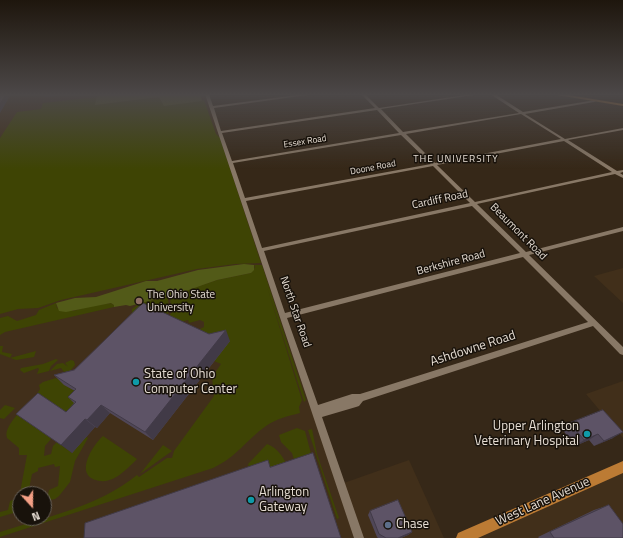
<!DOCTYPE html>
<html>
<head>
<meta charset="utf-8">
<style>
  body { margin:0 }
  #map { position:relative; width:623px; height:538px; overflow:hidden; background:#362818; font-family:"Titillium Web",sans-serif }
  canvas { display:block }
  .north { position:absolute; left:12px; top:486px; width:40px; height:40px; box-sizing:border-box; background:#18120b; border:1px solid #6a635b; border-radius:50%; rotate:159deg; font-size:11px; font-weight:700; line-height:16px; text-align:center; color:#e6ddd3 }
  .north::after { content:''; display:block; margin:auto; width:14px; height:18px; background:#f39f85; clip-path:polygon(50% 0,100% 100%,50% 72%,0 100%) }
</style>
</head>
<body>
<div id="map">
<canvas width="623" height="538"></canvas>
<div class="north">N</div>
</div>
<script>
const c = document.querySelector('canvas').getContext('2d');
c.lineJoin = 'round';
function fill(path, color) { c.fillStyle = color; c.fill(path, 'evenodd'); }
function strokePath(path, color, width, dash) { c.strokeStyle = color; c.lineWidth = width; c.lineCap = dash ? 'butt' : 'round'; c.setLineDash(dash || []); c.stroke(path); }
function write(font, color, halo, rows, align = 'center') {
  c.font = font + ' "Titillium Web",sans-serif'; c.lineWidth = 3; c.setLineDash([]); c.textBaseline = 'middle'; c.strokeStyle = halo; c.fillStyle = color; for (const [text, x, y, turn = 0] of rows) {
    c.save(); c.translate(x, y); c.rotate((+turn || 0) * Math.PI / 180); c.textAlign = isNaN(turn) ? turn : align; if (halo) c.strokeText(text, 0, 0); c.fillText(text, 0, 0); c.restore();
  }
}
fill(new Path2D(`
  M 0,94 L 207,94 L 341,484 L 409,460 L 444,538 L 0,538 ZM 20,494 L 44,494 L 44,518 L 20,518 Z
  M 623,268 L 623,303 L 594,276 Z
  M 623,381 L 623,438 L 586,394 Z
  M 623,469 L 623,538 L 468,538 Z`), '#412f1a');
fill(new Path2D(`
  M 96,97 L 96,105 L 159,97 L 164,106 L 204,100 L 216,134 L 220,138 L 261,263 L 235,264 L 197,269 L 61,300 L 38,308 L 18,309 L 0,314 L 0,138 L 17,112 L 41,109 L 43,103 Z
  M 254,265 L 262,265 L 301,384 L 306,400 L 304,402 L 267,287 L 302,400 L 299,407 L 300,413 C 288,416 276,419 266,426 C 246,440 237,457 213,468 L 0,537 L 0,532 C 47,517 99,506 137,475 L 139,477 L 167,458 L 172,458 L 174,451 L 214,396 L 212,377 L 221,364 L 214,361 L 229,341 L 189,333 L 200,329 L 204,327 L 204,322 L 200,320 L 189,323 L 188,320 L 177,323 L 167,318 L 173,311 L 171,310 L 170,296 L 217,280 L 251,273 L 255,267 Z
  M 168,297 L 169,312 L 165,316 L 132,314 L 132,309 L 140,303 Z
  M 56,303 L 57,308 L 73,311 L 86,307 L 111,303 L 114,305 L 114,307 L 5,332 L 0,335 L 0,318 L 8,316 L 17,321 L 36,315 L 39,310 Z
  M 0,346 L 3,346 L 2,352 L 12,354 L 10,358 L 36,351 L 34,357 L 16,360 L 0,354 Z
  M 56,359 L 58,360 L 51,366 L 49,371 L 37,374 L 39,369 L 38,368 L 24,373 L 20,370 L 21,368 L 43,364 Z
  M 71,360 L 74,361 L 75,365 L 70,371 L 64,372 L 61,368 L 50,371 L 57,364 L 63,363 L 68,367 L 65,363 Z
  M 56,378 L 66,384 L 65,385 L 86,398 L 45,446 L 44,456 L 51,454 L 53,446 L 57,442 L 72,453 L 86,437 L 88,438 L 75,461 L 70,482 L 59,496 L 55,499 L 50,500 L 48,495 L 49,490 L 58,486 L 60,466 L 55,467 L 54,464 L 38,468 L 38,471 L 32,474 L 28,494 L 20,494 L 20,511 L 0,517 L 0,512 L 8,510 L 10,501 L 19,498 L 27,455 L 19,455 L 19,448 L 7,438 C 2,423 34,401 40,389 L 39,385 L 43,382 Z
  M 5,405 L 15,408 L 4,419 L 0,418 L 0,410 Z
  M 297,428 L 305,431 L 313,461 L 296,466 L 292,453 L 281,442 L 279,435 Z
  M 312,429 L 317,454 L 339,518 L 337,519 L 308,430 Z
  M 103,436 L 137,459 C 128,468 114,483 101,481 C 72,478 92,446 103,436 Z
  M 267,444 C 278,448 284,458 288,468 L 250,474 L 248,464 Z
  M 163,445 L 172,451 L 140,474 Z`), '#3e4404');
fill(new Path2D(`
  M 97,94 L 200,94 L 202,101 L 164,106 L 159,97 L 95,105 Z
  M 244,264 L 254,265 L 254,270 L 251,273 L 217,280 L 183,292 L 130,306 L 126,305 L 114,307 L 114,305 L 111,303 L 66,312 L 59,311 L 56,303 L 75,298 L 96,297 L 146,281 L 157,281 L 198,270 Z`), '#525a18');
fill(new Path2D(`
  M 205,94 L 209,94 L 213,106 L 304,94 L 315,94 L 214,108 L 221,131 L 375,108 L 361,94 L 365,94 L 379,108 L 471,94 L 481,94 L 381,109 L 403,132 L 519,113 L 490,94 L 495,94 L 523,112 L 595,100 L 596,101 L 594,102 L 525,114 L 565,139 L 623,128 L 623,130 L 568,140 L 617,171 L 623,170 L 623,172 L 620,173 L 623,175 L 623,178 L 615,174 L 477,204 L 526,252 L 623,227 L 623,231 L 529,255 L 623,347 L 623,355 L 620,354 L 593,326 L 363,401 L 359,406 L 356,407 L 322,417 L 364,538 L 354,538 ZM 377,110 L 399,133 L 232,161 L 222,133 ZM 521,114 L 561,139 L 435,163 L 406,134 ZM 401,135 L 431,164 L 245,198 L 233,163 ZM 564,141 L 612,172 L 475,202 L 437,165 ZM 433,166 L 470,203 L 262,248 L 246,201 ZM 472,206 L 520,253 L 285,313 L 264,251 ZM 523,257 L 588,322 L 373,390 L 360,394 L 352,394 L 318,405 L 287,318 Z`), '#887866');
fill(new Path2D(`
  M 551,94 L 563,94 L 623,104 L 623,106 Z
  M 623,461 L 623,473 L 478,538 L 456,538 L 458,533 Z`), '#bc7b34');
fill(new Path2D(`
  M 209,334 L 230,341 L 153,440 L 110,413 L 97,428 L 95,427 L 72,453 L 66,412 L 74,403 L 68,397 L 75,391 L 64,385 L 54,375 Z
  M 570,423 L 613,438 L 594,446 L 589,440 L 575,446 L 562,429 Z
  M 609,505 L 623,538 L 539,538 L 538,537 L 594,510 Z
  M 370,511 L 412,532 L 408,535 L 401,538 L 378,538 L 377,537 L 368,515 Z`), '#504758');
fill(new Path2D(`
  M 6,94 L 9,94 L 10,96 L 0,113 L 0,104 Z
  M 44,94 L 57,94 L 55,96 L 45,97 Z
  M 226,330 L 230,341 L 153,440 L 145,432 Z
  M 101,405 L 110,413 L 97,428 L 87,420 Z
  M 85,419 L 95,427 L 72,453 L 61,445 Z
  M 623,432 L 613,438 L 594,446 L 604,441 Z
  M 598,434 L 589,440 L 575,446 L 584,440 Z
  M 412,532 L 408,535 L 401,538 L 398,538 Z`), '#413a47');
const building = new Path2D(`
  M 0,94 L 6,94 L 0,104 Z
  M 143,303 L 209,334 L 226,330 L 145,432 L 101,405 L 87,420 L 85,419 L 61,445 L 16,414 L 38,393 L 66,412 L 76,402 L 68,397 L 76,389 L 54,375 L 74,370 Z
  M 603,410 L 623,432 L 604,441 L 598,434 L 584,440 L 570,423 Z
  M 313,453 L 341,538 L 84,538 L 85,523 L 268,460 L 270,467 Z
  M 398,500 L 412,532 L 398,538 L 386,538 L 379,534 L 370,511 Z
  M 609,505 L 623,524 L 623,538 L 554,538 L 550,532 Z`);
fill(building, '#5d5366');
strokePath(building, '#413a47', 1);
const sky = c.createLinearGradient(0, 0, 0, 169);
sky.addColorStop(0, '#1e160d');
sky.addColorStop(0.56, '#4c4848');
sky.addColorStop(1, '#4c484800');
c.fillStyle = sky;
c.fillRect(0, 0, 623, 169);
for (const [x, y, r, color] of [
  [139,301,4,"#8d6e63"],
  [136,382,4,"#0f9aa8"],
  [587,434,4,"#0f9aa8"],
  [251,500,4,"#0f9aa8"],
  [388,525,4,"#5c6f8a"]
]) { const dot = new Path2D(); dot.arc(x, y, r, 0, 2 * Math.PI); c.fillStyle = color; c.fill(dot); strokePath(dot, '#18120b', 1.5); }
write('9px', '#e6ddd3', '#18120b', [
  ["Essex Road",305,142,-9],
  ["Doone Road",373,168,-11]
]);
c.letterSpacing = '1px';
write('10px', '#e6ddd3', '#18120b', [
  ["THE UNIVERSITY",456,160]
]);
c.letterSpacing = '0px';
write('11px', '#e6ddd3', '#18120b', [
  ["Cardiff Road",440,200,-12],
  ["Beaumont Road",518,232,45],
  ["Berkshire Road",451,263,-15],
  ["North Star Road",295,312,71]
]);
write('11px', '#e6ddd3', '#18120b', [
  ["The Ohio State",147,295],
  ["University",147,308]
], 'left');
write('13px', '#e6ddd3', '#18120b', [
  ["Ashdowne Road",473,349,-18],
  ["West Lane Avenue",543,502,-24]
]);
write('13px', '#e6ddd3', '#18120b', [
  ["State of Ohio",144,375],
  ["Computer Center",144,390],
  ["Upper Arlington",579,427,"right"],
  ["Veterinary Hospital",579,442,"right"],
  ["Arlington",259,493],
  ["Gateway",259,508],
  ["Chase",396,525]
], 'left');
</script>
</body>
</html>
